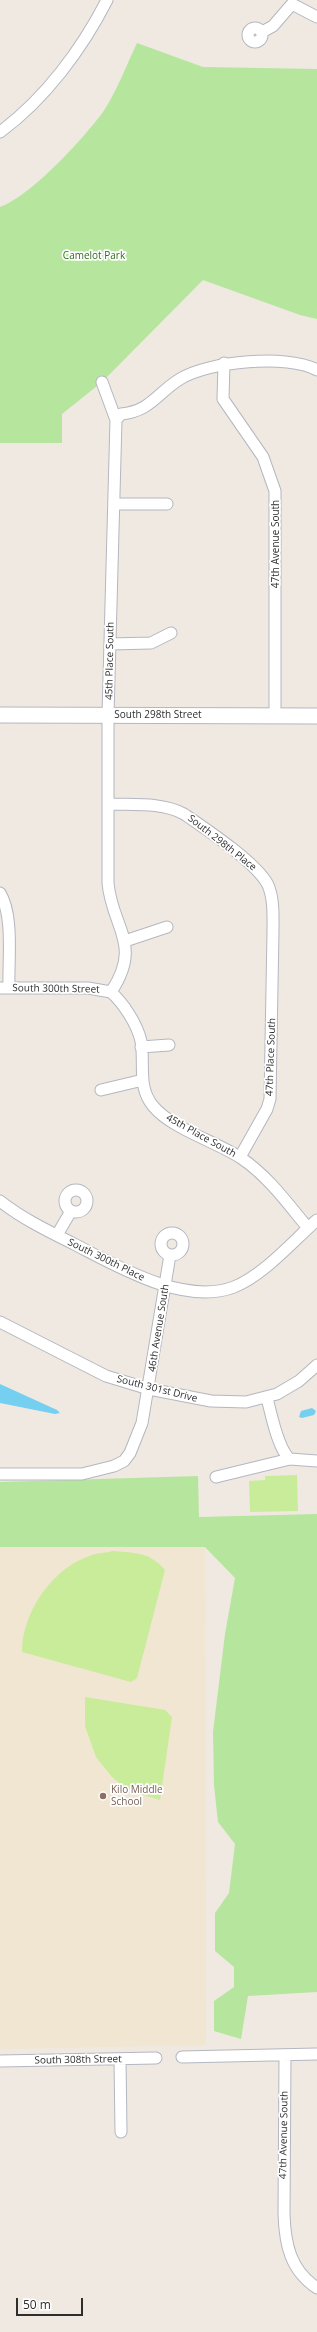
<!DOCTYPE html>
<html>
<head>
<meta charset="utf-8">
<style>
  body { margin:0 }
  #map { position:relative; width:317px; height:2332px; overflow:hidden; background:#efe9e1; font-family:"Open Sans",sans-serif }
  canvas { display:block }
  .scale { position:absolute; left:16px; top:2298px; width:67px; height:18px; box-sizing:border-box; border:2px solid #2e2e2e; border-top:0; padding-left:5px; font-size:12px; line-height:14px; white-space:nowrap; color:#2e2e2e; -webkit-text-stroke:3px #fff; paint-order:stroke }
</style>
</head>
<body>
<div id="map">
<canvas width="317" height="2332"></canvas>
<div class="scale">50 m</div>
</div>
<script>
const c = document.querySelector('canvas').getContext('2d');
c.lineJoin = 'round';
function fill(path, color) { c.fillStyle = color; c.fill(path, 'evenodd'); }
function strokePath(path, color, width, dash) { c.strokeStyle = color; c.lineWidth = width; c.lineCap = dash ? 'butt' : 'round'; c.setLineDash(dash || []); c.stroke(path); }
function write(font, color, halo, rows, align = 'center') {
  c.font = font + ' "Open Sans",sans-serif'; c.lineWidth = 3.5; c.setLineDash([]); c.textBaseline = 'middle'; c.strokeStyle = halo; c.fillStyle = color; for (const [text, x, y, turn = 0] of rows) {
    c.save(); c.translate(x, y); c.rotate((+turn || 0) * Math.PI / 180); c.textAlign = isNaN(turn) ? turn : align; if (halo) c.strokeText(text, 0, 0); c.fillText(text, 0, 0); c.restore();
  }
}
fill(new Path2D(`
  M 0,1547 L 205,1547 L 206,2045 L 0,2049 Z`), '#f0e6d1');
fill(new Path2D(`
  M 137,43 L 203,67 L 317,69 L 317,319 L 300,315 L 203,280 L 102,382 L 62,414 L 62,443 L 0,443 L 0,207 C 31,196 83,139 103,112 C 117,91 126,66 137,43 Z
  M 198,1476 L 199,1517 L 317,1514 L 317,1992 L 248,1996 L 241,2039 L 214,2031 L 214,2001 L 234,1987 L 234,1967 L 215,1951 L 215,1913 L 229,1893 L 235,1844 L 218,1822 L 214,1785 L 213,1732 L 225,1634 L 235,1578 L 205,1547 L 0,1547 L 0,1482 Z`), '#b6e59e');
fill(new Path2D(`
  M 297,1475 L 298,1511 L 250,1512 L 249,1481 L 265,1480 L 265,1476 Z
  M 113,1551 C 136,1553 150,1552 165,1570 L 137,1678 L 131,1682 L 22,1652 C 22,1612 53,1567 92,1555 C 98,1553 106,1553 113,1551 Z
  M 85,1697 L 165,1710 L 172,1717 L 160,1800 L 129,1791 L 112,1777 L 96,1757 L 85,1726 Z`), '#c9ec9a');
fill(new Path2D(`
  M 0,1384 L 57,1410 L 60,1413 L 55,1414 L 0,1403 Z
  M 312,1408 L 316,1411 L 314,1415 L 302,1418 L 299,1417 L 301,1411 Z`), '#75cff0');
const street = new Path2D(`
  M248 35a7 7 0 1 1 14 0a7 7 0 1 1-14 0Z
  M 262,32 L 273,26 L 292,4 L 317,17
  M 0,132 C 45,99 82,49 107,0
  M 224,363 L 223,399 L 263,457 L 275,491 L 275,716
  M 102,382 L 116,420 L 108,715 L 108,883 C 112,928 143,944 111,992
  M 116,420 L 121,414 C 151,411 157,393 180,379 C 209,361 288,354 317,370
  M 114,504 L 167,504
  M 110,644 L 151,643 L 171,633
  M 109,804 C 133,805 162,802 184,814 C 206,829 257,863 268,885 C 274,899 273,916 273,931 L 270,1099 L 267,1109 L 240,1157
  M 0,893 C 14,916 8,960 9,988
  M 125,941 L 167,927
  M 0,988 L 88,988 L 111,992 C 124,1004 137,1024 141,1041 C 145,1063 137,1087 153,1106 C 172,1129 215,1141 241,1158 C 268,1176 288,1204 308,1228
  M 141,1047 L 169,1045
  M 101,1090 L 143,1080
  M65 1201a11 11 0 1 1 22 0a11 11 0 1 1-22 0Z
  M 0,1201 C 23,1219 48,1231 74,1244 C 117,1266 184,1306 234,1287 C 264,1275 293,1241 317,1220
  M161 1244a11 11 0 1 1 22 0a11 11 0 1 1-22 0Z
  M 57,1235 L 71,1211
  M 0,1322 L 106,1376 L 149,1389 L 211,1401 L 246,1402 L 277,1394 L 299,1381 L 317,1365
  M 267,1398 C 271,1413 278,1450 290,1459
  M 0,1474 L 82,1474 L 114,1466 L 124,1461 L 130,1453 L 142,1423 L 170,1255
  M 216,1477 L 290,1459 L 317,1461
  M 285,2056 L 284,2214 C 285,2244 290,2270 317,2288
  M 182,2057 L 317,2054
  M 120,2059 L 121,2132
  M 0,2061 L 156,2058`);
const secondary = new Path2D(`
  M 0,715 L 317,716`);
strokePath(street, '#b4b7c1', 13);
strokePath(secondary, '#b4b7c1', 17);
strokePath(street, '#fff', 11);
strokePath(secondary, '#fff', 15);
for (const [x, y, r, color] of [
  [103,1796,4,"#8d6e63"]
]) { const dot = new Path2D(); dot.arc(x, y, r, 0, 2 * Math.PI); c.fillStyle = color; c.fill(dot); strokePath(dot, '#fff', 1.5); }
write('10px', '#2c6e1b', '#fff', [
  ["Camelot Park",94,256]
]);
write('10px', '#2e2e2e', '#fff', [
  ["47th Avenue South",276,544,-90],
  ["45th Place South",110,661,-89],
  ["South 298th Street",158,715],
  ["South 298th Place",222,843,38],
  ["South 300th Street",56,989,1],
  ["47th Place South",271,1057,-88],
  ["45th Place South",201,1136,29],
  ["South 300th Place",106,1260,26],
  ["46th Avenue South",159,1328,-81],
  ["South 301st Drive",157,1389,14],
  ["South 308th Street",78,2060,-1],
  ["47th Avenue South",284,2135,-89]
]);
write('10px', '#785e54', '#fff', [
  ["Kilo Middle",111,1790],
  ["School",111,1802]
], 'left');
</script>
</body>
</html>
